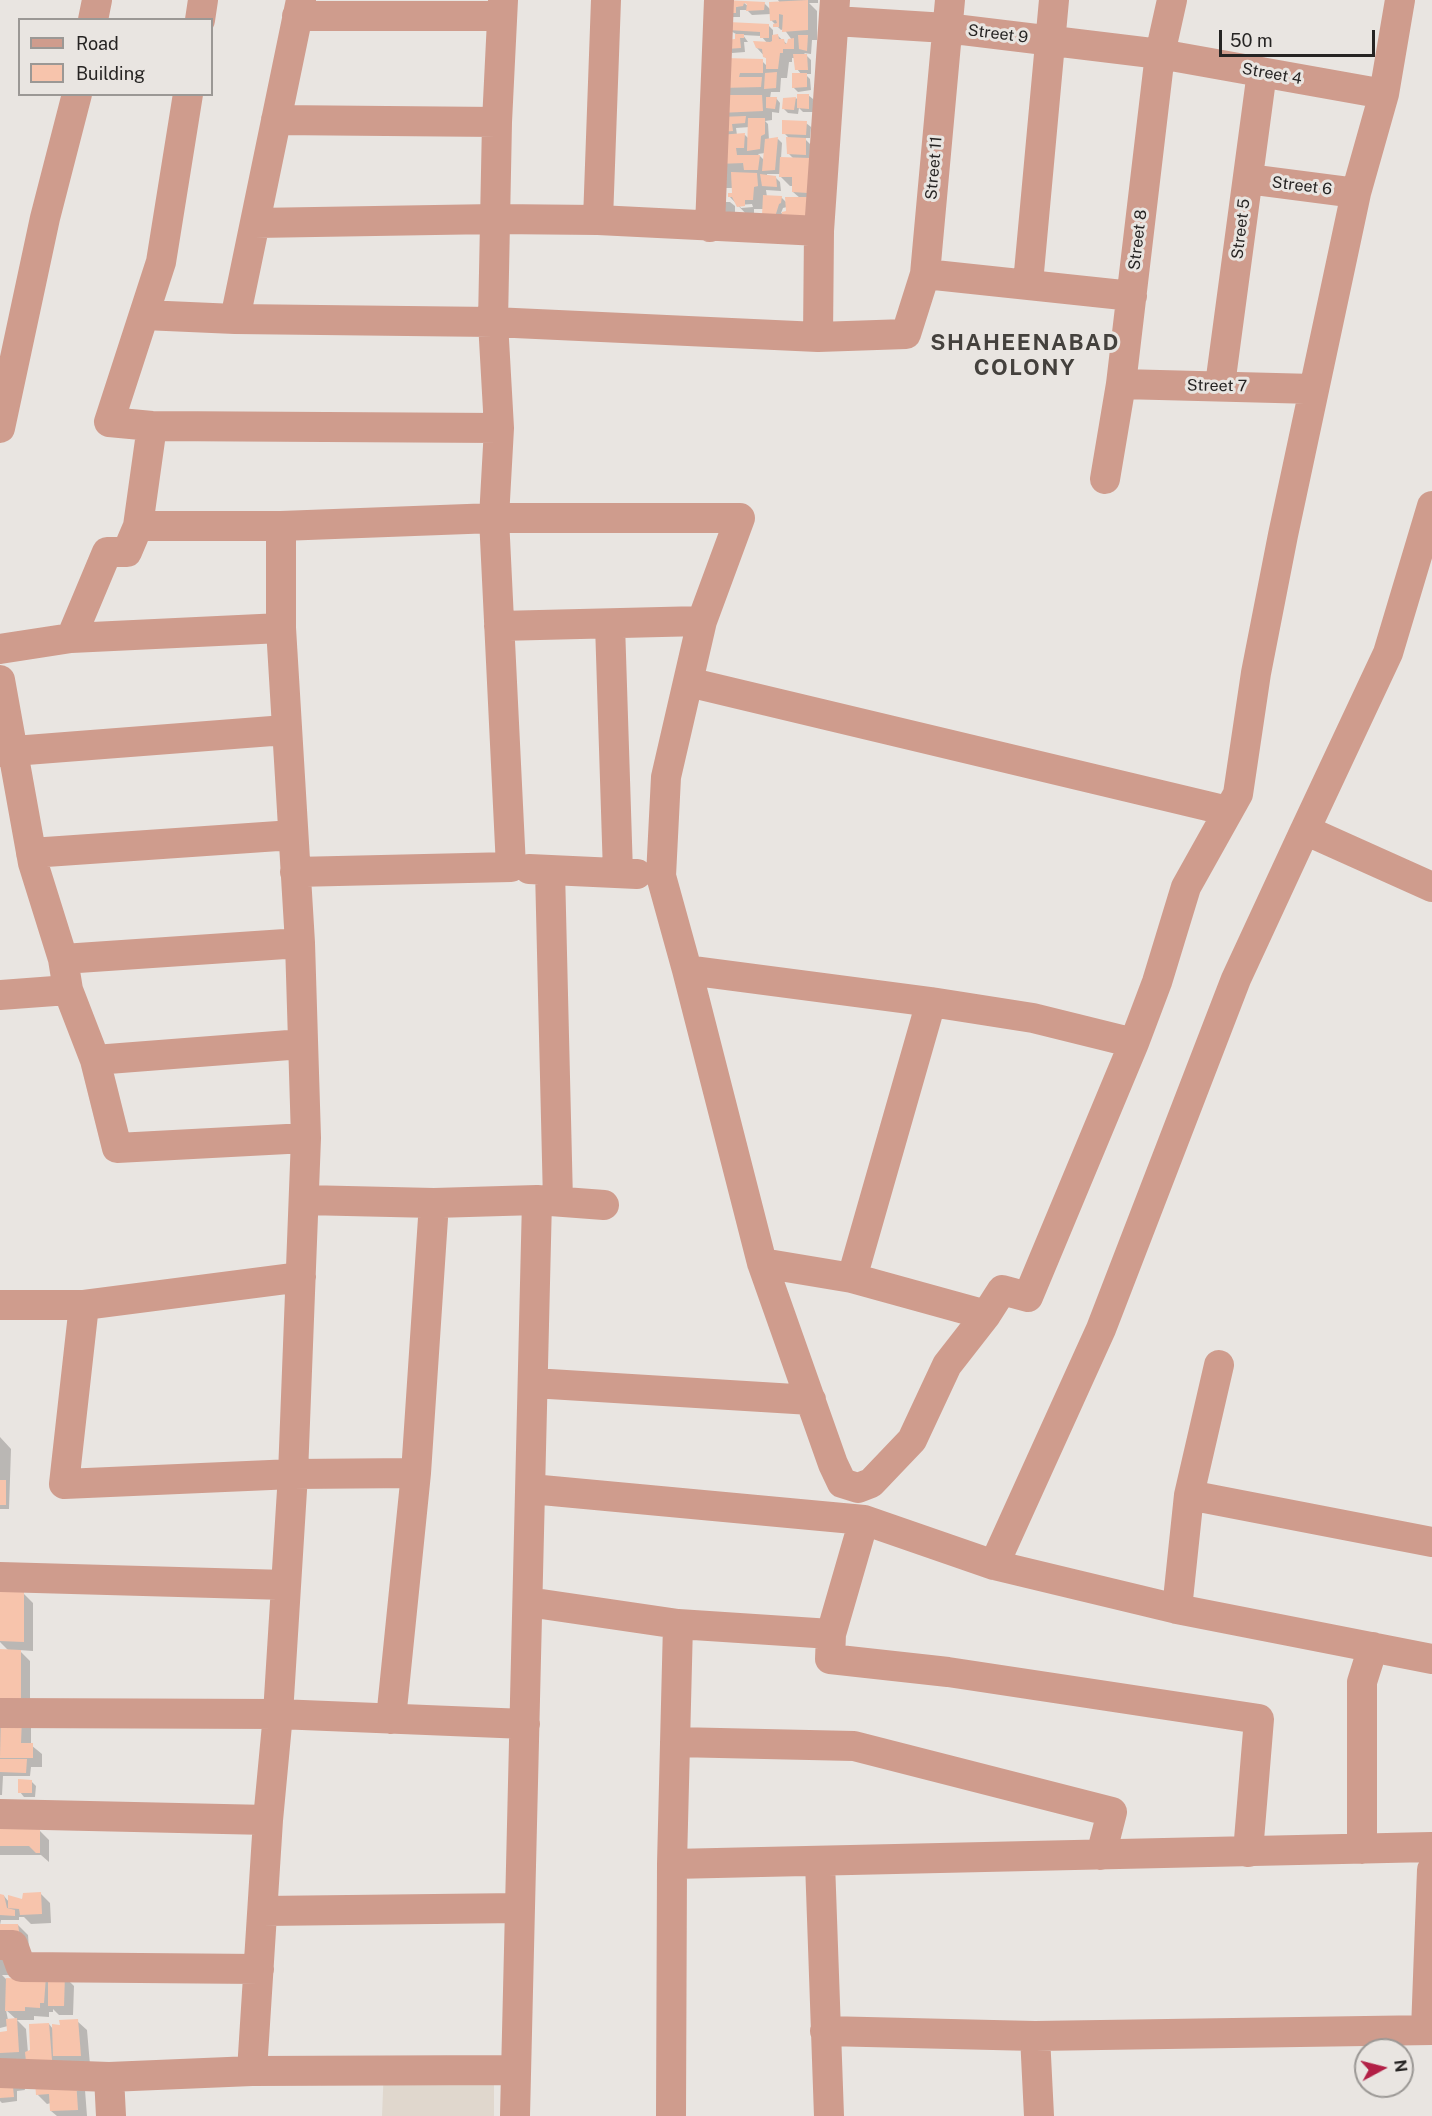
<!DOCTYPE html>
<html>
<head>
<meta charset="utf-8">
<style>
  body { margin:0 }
  #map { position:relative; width:1432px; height:2116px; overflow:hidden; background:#e9e5e1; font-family:"Public Sans",sans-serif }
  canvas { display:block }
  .legend { position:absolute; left:18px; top:18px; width:195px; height:78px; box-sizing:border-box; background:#e9e5e1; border:2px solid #9b9895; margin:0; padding:8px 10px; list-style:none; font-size:18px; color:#262423 }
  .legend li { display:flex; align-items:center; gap:12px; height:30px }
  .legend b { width:30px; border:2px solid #9b9895 }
  .north { position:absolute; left:1354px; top:2038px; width:60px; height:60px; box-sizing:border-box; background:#e9e5e1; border:2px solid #9b9895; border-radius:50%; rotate:83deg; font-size:16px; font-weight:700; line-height:24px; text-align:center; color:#262423 }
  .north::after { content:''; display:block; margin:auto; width:21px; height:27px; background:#b22046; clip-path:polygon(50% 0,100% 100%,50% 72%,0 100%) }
  .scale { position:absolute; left:1219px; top:30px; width:156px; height:27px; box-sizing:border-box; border:3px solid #262423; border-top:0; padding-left:8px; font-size:18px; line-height:21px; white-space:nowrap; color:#262423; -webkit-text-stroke:4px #e9e5e1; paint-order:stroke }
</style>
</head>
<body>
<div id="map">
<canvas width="1432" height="2116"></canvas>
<ul class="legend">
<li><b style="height:8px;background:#cf9c8d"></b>Road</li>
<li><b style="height:16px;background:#f7c4ac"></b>Building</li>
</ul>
<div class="north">N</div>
<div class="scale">50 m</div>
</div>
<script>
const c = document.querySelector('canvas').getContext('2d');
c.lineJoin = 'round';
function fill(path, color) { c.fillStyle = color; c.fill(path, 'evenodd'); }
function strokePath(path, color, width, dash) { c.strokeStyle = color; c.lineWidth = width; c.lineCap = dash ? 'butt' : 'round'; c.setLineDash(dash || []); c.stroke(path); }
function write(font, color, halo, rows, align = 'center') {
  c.font = font + ' "Public Sans",sans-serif'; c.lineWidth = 6; c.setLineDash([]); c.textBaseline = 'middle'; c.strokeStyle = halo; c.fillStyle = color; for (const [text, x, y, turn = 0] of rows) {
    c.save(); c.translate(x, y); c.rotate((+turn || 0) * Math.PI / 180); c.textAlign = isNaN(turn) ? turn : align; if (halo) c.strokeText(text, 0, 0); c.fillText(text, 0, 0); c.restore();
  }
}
fill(new Path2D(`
  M 494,2064 L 494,2116 L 382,2116 L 384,2068 Z`), '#e0d7cd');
fill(new Path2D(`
  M 778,0 L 818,0 L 818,3 L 809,3 L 817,11 L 817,40 L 812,40 L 811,54 L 804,53 L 811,60 L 811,74 L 805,74 L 810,79 L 811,90 L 798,92 L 793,87 L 802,75 L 797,69 L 795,58 L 792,58 L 792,62 L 789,62 L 787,78 L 781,78 L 780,92 L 771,92 L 770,98 L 776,98 L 780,103 L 779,113 L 772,112 L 772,120 L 765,121 L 768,124 L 769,140 L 778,139 L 782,143 L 781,158 L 794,159 L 789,154 L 788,137 L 784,133 L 806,123 L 811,127 L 810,138 L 804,138 L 810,144 L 810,161 L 817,202 L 779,221 L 764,209 L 754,209 L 754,215 L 748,216 L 729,196 L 734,194 L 734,188 L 722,188 L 723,87 L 725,60 L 762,61 L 767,66 L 767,59 L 757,48 L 768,44 L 761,36 L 743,35 L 748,42 L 744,42 L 745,52 L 732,53 L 728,48 L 737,41 L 736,34 L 729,30 L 768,25 L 773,30 L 773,36 L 778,36 L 788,45 L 792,40 L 784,29 L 781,30 L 771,20 L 771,14 L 752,15 L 747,10 L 740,10 L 740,17 L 729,17 L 725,13 L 744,3 L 748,6 L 764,3 L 771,10 L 780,3 ZM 750,127 L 749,139 L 745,135 L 737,135 L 736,128 ZM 765,153 L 765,161 L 758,154 ZM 767,174 L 780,174 L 780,176 L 790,186 L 794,186 L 793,192 L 800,198 L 787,203 L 781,197 L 767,197 L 766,190 L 781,191 L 780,182 L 775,177 L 767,176 ZM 752,204 L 753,207 L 741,208 L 739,205 ZM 787,207 L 787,213 L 781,213 L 783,208 Z
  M 808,95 L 813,99 L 813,112 L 803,112 L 799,108 L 798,114 L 788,113 L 783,108 L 796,98 L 799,101 Z
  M 720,202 L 730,202 L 735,206 L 735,217 L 724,218 Z
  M 0,1437 L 11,1449 L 9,1509 L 0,1509 Z
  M 0,1592 L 23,1593 L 33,1603 L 33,1651 L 19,1650 L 30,1661 L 30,1709 L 0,1704 L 0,1651 L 9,1651 L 0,1642 Z
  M 0,1725 L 31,1728 L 31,1745 L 42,1754 L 42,1767 L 31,1767 L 30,1776 L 3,1776 L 2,1795 L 0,1795 Z
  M 31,1781 L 36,1786 L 35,1797 L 24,1797 L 20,1792 Z
  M 0,1827 L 40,1831 L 49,1840 L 49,1862 L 41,1855 L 0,1855 Z
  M 40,1893 L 50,1903 L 51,1923 L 31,1924 L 24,1917 L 19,1917 L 19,1920 L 1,1920 L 0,1925 L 0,1896 L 4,1896 L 9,1902 L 23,1900 Z
  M 0,1925 L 18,1925 L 28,1935 L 29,1949 Z
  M 0,1954 L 7,1959 L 9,1975 L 2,1975 L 7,1980 L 64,1976 L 74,1986 L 73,2015 L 59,2015 L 53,2009 L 53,2012 L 49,2012 L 49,2017 L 34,2016 L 34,2020 L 17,2020 L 26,2029 L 28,2053 L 32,2051 L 49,2024 L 53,2029 L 77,2021 L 87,2030 L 90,2065 L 0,2060 L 0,2033 L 9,2033 L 8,2026 L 0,2028 ZM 6,2010 L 16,2019 L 8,2020 Z
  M 0,2079 L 24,2086 L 25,2090 L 17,2091 L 17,2101 L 2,2103 L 0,2101 Z
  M 85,2090 L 87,2116 L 57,2116 L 51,2111 L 51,2103 L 47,2104 L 37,2094 Z`), '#0003');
fill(new Path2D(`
  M 724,0 L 765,2 L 764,10 L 746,11 L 747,4 L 744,3 L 743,6 L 736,7 L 736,13 L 723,13 Z
  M 808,0 L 808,30 L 782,32 L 783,15 L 779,14 L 779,27 L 773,27 L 773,24 L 777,23 L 776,20 L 770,21 L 769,2 Z
  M 728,22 L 769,24 L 769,38 L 760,38 L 760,32 L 728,30 Z
  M 735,34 L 744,34 L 744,38 L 740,38 L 741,48 L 726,49 L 726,40 L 735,39 Z
  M 778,34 L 779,39 L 784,39 L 785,44 L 787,43 L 788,39 L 794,38 L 794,49 L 783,49 L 783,53 L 780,53 L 778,69 L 766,69 L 766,58 L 763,57 L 762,49 L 756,48 L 753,41 L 770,42 L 772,41 L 772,35 Z
  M 798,35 L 808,35 L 807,51 L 799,49 Z
  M 793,54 L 807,54 L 808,70 L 795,70 Z
  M 724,58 L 763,59 L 763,73 L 740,73 L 739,77 L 762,77 L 761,87 L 721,88 Z
  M 777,72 L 776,88 L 764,89 L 765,73 Z
  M 792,73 L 807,73 L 807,87 L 792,88 Z
  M 797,94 L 809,94 L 809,109 L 797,108 Z
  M 720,95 L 762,95 L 763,111 L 719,113 Z
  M 766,97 L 777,97 L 775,109 L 766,108 Z
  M 796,97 L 794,110 L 782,109 L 783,98 Z
  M 746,116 L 745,123 L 732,124 L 733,131 L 720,132 L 720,117 Z
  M 748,118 L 765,118 L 765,134 L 761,136 L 760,149 L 747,151 Z
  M 782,120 L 807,121 L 806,135 L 782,134 Z
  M 745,133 L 744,148 L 736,148 L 737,155 L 760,155 L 758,170 L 744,170 L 743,163 L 718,164 L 719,135 Z
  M 778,137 L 775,170 L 762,171 L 765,139 Z
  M 786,137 L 806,138 L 806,155 L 787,154 Z
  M 780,157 L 810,158 L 808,193 L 792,192 L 792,177 L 779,177 Z
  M 731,172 L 757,173 L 758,186 L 754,187 L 753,200 L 745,200 L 745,206 L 737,207 L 732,197 L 728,197 L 728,193 L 732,193 Z
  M 760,174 L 776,176 L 777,187 L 762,186 Z
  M 763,195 L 782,196 L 781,203 L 779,204 L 775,217 L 762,216 Z
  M 785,197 L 807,197 L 809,217 L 781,217 L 782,212 L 786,211 Z
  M 0,1480 L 6,1480 L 6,1505 L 0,1505 Z
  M 0,1590 L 24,1591 L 24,1642 L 0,1641 Z
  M 0,1649 L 21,1650 L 21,1700 L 0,1700 Z
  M 1,1716 L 22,1717 L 21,1743 L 33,1743 L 33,1758 L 0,1758 Z
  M 0,1759 L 27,1759 L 26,1773 L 0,1772 Z
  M 18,1779 L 32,1780 L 32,1793 L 18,1793 Z
  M 0,1825 L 40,1829 L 40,1853 L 36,1853 L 29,1846 L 0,1846 Z
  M 41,1892 L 42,1914 L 20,1915 L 19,1909 L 8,1908 L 8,1895 L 22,1899 L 23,1893 Z
  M 0,1894 L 4,1895 L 7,1908 L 15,1910 L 15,1916 L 0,1915 Z
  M 0,1924 L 18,1924 L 20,1939 L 0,1940 Z
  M 48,1974 L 65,1974 L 64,2006 L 48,2006 Z
  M 46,1976 L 44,2003 L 40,2003 L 40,2008 L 25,2007 L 25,2011 L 5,2011 L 6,1978 L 32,1979 Z
  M 17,2018 L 19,2052 L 0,2053 L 0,2032 L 7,2031 L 6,2019 Z
  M 78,2019 L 81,2056 L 53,2056 L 52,2024 L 60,2025 L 59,2020 Z
  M 49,2023 L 52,2060 L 26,2062 L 25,2052 L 30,2050 L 29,2024 Z
  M 0,2077 L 13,2087 L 14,2097 L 0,2098 Z
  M 76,2079 L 78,2110 L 50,2111 L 49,2094 L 36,2095 L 35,2081 Z`), '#f7c4ac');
strokePath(new Path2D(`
  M 297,16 L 502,16
  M 93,20 L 97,0
  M 200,20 L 203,0
  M 835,21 L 946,28 L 1160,54 L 1384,94
  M 188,94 L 161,262 L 109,422 L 152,426 L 499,428
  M 276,120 L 497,122
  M 1248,179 L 1356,193
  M 598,220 L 606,0
  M 255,223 L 495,219 L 598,220 L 819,231
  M 710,227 L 719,0
  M 925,274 L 1132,296
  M 1028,283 L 1054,0
  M 144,315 L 235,319 L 493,322 L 818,337 L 906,334 L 925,274 L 950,0
  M 235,319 L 301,0
  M 818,337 L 819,231 L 835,0
  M 1121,384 L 1314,389
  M 1220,385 L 1262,72
  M 0,428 L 45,218 L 77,94
  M 1105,479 L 1121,384 L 1160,54 L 1172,0
  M 138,526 L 281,526 L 494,518 L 740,518 L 702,621 L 666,777 L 661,876 L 687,970 L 762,1263 L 833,1464 L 842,1483 L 858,1488 L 871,1483 L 912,1440 L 947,1365 L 986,1315 L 1002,1290 L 1028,1297 L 1134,1043 L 1033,1018 L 931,1002 L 687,970
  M 610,624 L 618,873
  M 499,626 L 702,621
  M 71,638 L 281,628
  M 0,649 L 71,638 L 107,552 L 127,552 L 138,526 L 152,426
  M 0,680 L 33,863 L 63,959 L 68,990 L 95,1060 L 117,1148 L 306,1138
  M 688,682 L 1228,811
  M 0,752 L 285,730
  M 1305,830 L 1388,653 L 1432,506
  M 31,853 L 293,835
  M 529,869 L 637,874
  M 550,870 L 558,1201
  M 295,872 L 511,867 L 494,518 L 499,428 L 493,322 L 497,122 L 503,0
  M 63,959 L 300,943
  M 0,995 L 68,990
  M 1134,1043 L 1157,982 L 1186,887 L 1238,794 L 1256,673 L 1283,535 L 1356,193 L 1384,94 L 1400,0
  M 95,1060 L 302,1044
  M 304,1200 L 434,1203 L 537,1200 L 604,1205
  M 762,1263 L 852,1278 L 986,1315
  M 852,1278 L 931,1002
  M 0,1305 L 84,1305 L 301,1277
  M 84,1305 L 64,1484 L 293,1474 L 416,1473
  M 533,1383 L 811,1400
  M 531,1489 L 864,1520
  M 1189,1495 L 1432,1542
  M 994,1565 L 1101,1329 L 1236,979 L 1305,830 L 1432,887
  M 0,1577 L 286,1585
  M 528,1602 L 678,1624 L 831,1634
  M 1177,1609 L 1189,1495 L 1219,1365
  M 0,1713 L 278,1714 L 525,1724
  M 391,1719 L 416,1473 L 434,1203
  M 675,1742 L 854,1746 L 1112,1812 L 1101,1855
  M 0,1814 L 268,1820
  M 1362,1849 L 1362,1682 L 1373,1647
  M 1248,1852 L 1259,1719 L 948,1672 L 830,1659 L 831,1634 L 864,1520 L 994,1565 L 1177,1609 L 1432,1659
  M 820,1862 L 829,2116
  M 672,1864 L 1432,1847
  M 263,1911 L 520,1908
  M 0,1945 L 13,1945 L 21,1967 L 259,1969
  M 1426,2030 L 1432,1870
  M 825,2031 L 1035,2036 L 1432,2030
  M 1035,2036 L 1039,2116
  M 252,2071 L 268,1820 L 278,1714 L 293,1474 L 306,1138 L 300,943 L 281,628 L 281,526
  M 0,2073 L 109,2077 L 252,2071 L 516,2070
  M 109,2077 L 111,2116
  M 515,2116 L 537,1200
  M 671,2116 L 672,1864 L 678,1624`), '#cf9c8d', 30);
write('16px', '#262423', '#e9e5e1', [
  ["Street 9",998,34,7],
  ["Street 4",1272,74,10],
  ["Street 11",934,168,-85],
  ["Street 6",1302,186,7],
  ["Street 5",1241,229,-83],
  ["Street 8",1138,240,-83],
  ["Street 7",1217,386,1]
]);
c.letterSpacing = '1.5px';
write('bold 22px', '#44413d', '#e9e5e1', [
  ["SHAHEENABAD",1025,343],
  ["COLONY",1025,368]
]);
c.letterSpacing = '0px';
</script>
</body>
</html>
